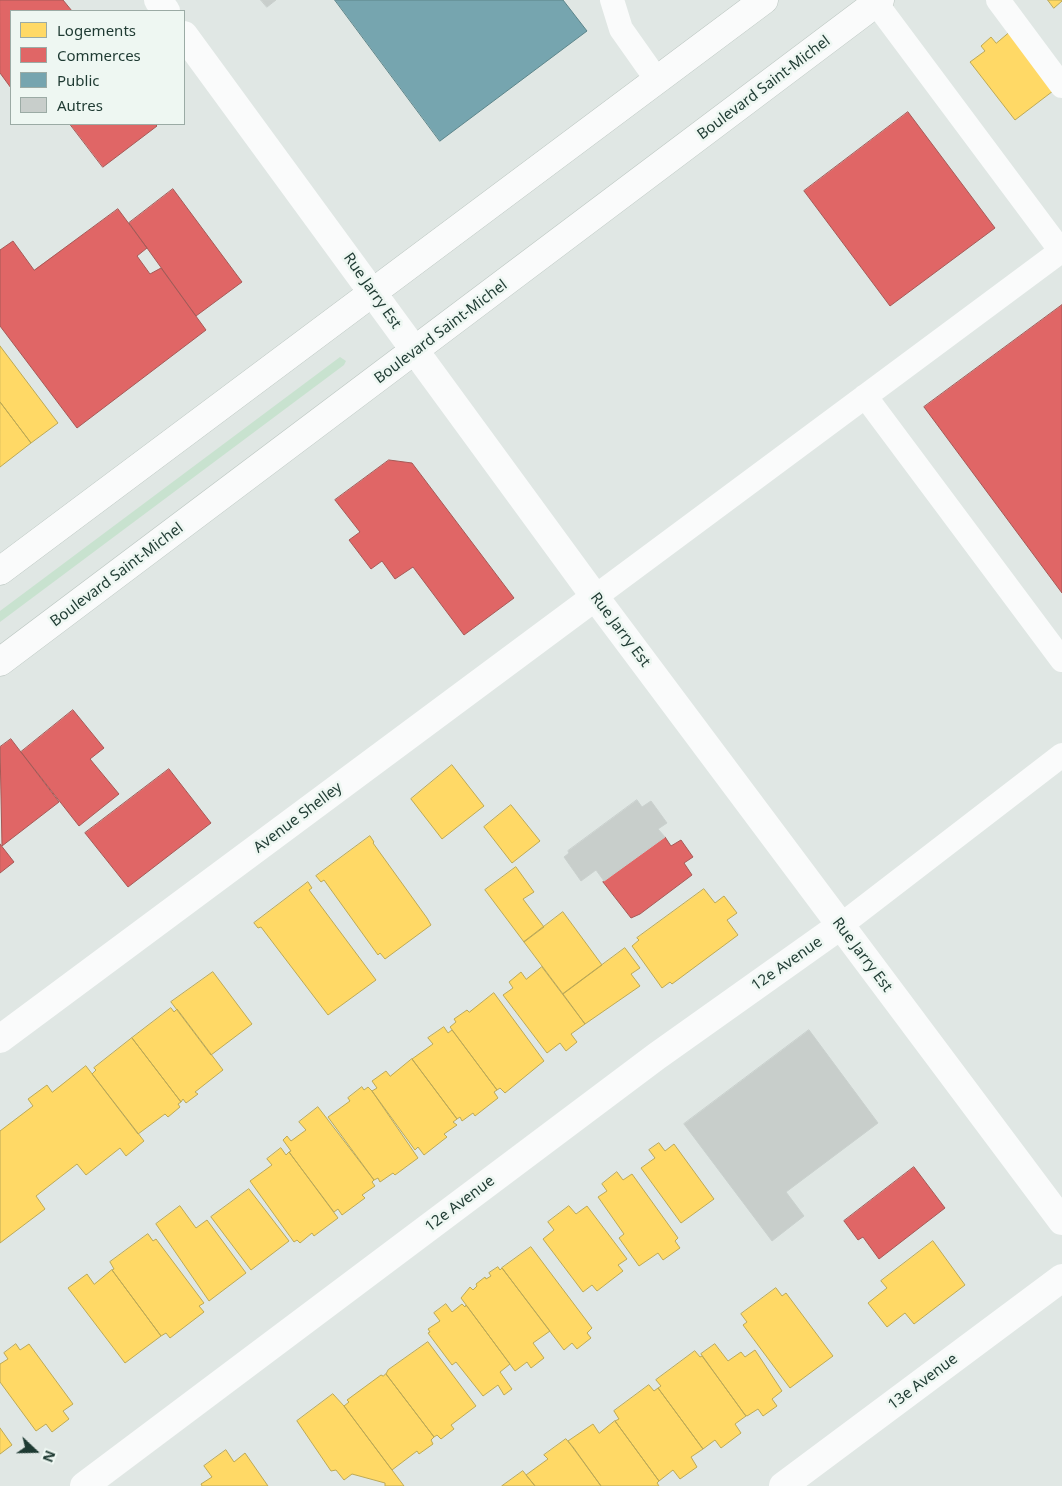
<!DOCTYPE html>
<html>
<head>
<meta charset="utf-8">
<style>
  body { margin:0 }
  #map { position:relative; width:1062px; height:1486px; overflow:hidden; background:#e0e7e4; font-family:"Noto Sans",sans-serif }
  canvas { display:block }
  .legend { position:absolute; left:10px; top:10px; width:175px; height:115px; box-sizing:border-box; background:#eef7f2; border:1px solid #9baba5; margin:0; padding:6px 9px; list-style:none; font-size:15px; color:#1e3a32 }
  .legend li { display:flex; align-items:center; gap:10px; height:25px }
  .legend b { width:25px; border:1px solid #9baba5 }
  .north { position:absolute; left:10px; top:1426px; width:50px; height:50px; -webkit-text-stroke:4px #eef7f2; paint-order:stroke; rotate:111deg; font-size:14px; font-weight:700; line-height:20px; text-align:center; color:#1e3a32 }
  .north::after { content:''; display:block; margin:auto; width:18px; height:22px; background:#1e3a32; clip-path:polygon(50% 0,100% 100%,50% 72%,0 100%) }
</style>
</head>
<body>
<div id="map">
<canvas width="1062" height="1486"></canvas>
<ul class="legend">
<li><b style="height:14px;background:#ffd966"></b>Logements</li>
<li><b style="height:14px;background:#e06666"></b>Commerces</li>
<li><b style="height:14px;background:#76a5af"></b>Public</li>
<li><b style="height:14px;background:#c8cecb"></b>Autres</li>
</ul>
<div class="north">N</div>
</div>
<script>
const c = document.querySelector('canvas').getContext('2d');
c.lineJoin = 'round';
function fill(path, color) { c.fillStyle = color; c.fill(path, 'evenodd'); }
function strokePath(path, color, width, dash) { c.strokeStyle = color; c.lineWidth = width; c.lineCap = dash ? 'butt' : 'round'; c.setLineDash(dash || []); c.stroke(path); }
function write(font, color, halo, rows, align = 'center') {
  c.font = font + ' "Noto Sans",sans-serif'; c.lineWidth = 5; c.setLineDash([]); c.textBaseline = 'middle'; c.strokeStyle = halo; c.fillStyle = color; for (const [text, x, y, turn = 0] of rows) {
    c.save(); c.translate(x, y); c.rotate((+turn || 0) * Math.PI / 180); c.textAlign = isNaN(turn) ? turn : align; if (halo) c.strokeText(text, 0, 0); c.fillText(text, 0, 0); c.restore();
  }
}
fill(new Path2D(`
  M 340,357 L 346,361 L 344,365 L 0,622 L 0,611 Z`), '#c8e2cf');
const homes = new Path2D(`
  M 1048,0 L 1062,0 L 1062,1 L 1054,8 Z
  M 1009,33 L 1053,91 L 1015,120 L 970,62 L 985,51 L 981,46 L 991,37 L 996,43 Z
  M 0,346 L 58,423 L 31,443 L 0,402 Z
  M 0,402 L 31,443 L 0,467 Z
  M 452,765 L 484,806 L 442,839 L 411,799 Z
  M 511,805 L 540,841 L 512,863 L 484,827 Z
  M 370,836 L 374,842 L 373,843 L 427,918 L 431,925 L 385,959 L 380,953 L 378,955 L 324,880 L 321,882 L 316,876 Z
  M 516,867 L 534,892 L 523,899 L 544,927 L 524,942 L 485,890 Z
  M 308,882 L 312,888 L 309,890 L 376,980 L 328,1015 L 261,927 L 258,928 L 254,923 Z
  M 704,889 L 715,903 L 724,896 L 737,913 L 727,920 L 738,935 L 672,984 L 670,982 L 662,988 L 632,946 L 639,940 L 637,938 Z
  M 563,912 L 602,965 L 563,994 L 524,942 Z
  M 625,948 L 640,968 L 631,974 L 640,986 L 585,1024 L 563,994 Z
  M 542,967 L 585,1024 L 571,1034 L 577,1042 L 566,1051 L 560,1043 L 547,1053 L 503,995 L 513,988 L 509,982 L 521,972 L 526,979 Z
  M 213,972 L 252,1024 L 211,1055 L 171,1002 Z
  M 494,993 L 544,1061 L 505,1093 L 500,1088 L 497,1090 L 450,1027 L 456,1022 L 454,1019 L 467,1010 L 469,1012 Z
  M 171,1008 L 174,1012 L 177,1009 L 223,1070 L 195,1092 L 198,1094 L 186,1103 L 183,1099 L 181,1102 L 132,1038 Z
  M 444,1027 L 448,1033 L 452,1030 L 497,1090 L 494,1092 L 498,1098 L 475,1116 L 473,1113 L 462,1121 L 460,1117 L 457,1119 L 412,1059 L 433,1044 L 428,1038 Z
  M 132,1038 L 181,1102 L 178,1104 L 180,1107 L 168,1117 L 165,1114 L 138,1134 L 92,1074 L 96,1070 L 94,1068 Z
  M 412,1059 L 457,1119 L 453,1122 L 457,1125 L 444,1134 L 447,1137 L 424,1155 L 418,1147 L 415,1150 L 372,1091 L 377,1088 L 372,1081 L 386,1071 L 390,1076 Z
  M 86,1066 L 144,1141 L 126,1156 L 120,1148 L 86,1175 L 77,1164 L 36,1196 L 45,1209 L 0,1243 L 0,1131 L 33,1106 L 28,1099 L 47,1085 L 52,1092 Z
  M 362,1087 L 364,1090 L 368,1087 L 372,1091 L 418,1158 L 395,1175 L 393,1173 L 380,1182 L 378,1178 L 374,1180 L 328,1117 L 350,1101 L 348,1098 Z
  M 318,1107 L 374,1180 L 372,1182 L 375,1186 L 362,1195 L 365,1198 L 342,1215 L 338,1209 L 334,1212 L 289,1152 L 291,1151 L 283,1140 L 287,1136 L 291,1141 L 306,1130 L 299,1122 Z
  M 659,1143 L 665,1151 L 674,1144 L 714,1199 L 681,1223 L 641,1168 L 655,1158 L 649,1150 Z
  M 281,1148 L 286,1155 L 289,1152 L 338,1218 L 314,1236 L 312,1233 L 300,1243 L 297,1240 L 294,1242 L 250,1181 L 272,1165 L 267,1159 Z
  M 617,1172 L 623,1180 L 632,1174 L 678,1238 L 675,1241 L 680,1248 L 663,1260 L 658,1253 L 639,1266 L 619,1238 L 624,1234 L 598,1197 L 607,1191 L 602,1184 Z
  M 249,1189 L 289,1241 L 251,1270 L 211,1217 Z
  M 180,1206 L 196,1228 L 207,1220 L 246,1273 L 209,1301 L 156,1224 Z
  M 569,1206 L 576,1214 L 587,1206 L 627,1259 L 618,1265 L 623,1271 L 597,1291 L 592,1285 L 583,1292 L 543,1239 L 554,1230 L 548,1222 Z
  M 148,1234 L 153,1241 L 156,1239 L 204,1303 L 199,1306 L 204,1312 L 170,1338 L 166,1333 L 161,1336 L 112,1270 L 114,1269 L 110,1262 Z
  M 933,1241 L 965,1285 L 914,1324 L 905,1313 L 887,1327 L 868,1303 L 887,1288 L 881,1281 Z
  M 531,1247 L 592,1328 L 587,1333 L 591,1338 L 577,1349 L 572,1343 L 564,1350 L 502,1268 Z
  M 498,1267 L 500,1270 L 502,1268 L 550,1331 L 533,1343 L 544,1358 L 531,1368 L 527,1362 L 515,1371 L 461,1298 L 470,1287 L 473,1290 L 477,1286 L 476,1284 L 485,1277 L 486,1279 L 491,1276 L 489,1273 Z
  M 112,1270 L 161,1336 L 125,1363 L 68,1288 L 87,1274 L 94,1284 Z
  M 776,1288 L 782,1296 L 786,1293 L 833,1356 L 790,1388 L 743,1325 L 747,1322 L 741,1314 Z
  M 446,1304 L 452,1312 L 462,1304 L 465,1307 L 466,1305 L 510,1364 L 500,1372 L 512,1389 L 504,1395 L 498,1385 L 483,1396 L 456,1362 L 452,1365 L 428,1333 L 430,1332 L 428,1329 L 440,1321 L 434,1313 Z
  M 428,1342 L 476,1406 L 451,1425 L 454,1429 L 441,1439 L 437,1435 L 434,1437 L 386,1374 L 388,1370 Z
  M 16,1344 L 20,1350 L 29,1344 L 73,1404 L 63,1411 L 69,1419 L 52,1432 L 46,1424 L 36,1431 L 0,1382 L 0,1364 L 8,1359 L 4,1353 Z
  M 715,1344 L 728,1361 L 741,1352 L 745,1357 L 755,1350 L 782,1391 L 772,1399 L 777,1406 L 763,1416 L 758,1409 L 747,1416 L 745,1415 L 701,1354 Z
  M 695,1351 L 700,1357 L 702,1356 L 746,1416 L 735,1424 L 741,1433 L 721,1448 L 715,1440 L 703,1449 L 658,1388 L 661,1386 L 656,1380 Z
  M 386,1374 L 434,1437 L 431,1440 L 433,1444 L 419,1454 L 417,1451 L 392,1470 L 344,1406 L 349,1402 L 347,1400 L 381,1375 L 383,1376 Z
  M 649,1385 L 654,1391 L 658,1388 L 703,1449 L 691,1457 L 697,1467 L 680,1479 L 673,1470 L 659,1481 L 615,1421 L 619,1419 L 614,1411 Z
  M 333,1394 L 344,1406 L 404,1486 L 385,1486 L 385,1483 L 352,1474 L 344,1480 L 336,1470 L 331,1471 L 297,1421 Z
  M 615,1421 L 659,1481 L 657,1483 L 659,1486 L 601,1486 L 568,1441 L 593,1424 L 599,1433 Z
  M 0,1428 L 12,1445 L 0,1454 Z
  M 566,1439 L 573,1447 L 601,1486 L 535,1486 L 526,1475 L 548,1459 L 544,1455 Z
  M 226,1450 L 234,1462 L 245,1453 L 268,1486 L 202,1486 L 201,1484 L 212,1477 L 204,1466 Z
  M 523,1471 L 535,1486 L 502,1486 Z`);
fill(homes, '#ffd966');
strokePath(homes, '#bca956', 1);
const shops = new Path2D(`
  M 0,0 L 63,0 L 72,11 L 11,11 L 11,88 L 0,73 Z
  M 908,112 L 995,228 L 890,306 L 804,191 Z
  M 70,124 L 155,124 L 157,126 L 103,167 Z
  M 173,189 L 242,282 L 196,316 L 129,223 Z
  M 118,209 L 147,248 L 137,256 L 150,274 L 161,268 L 206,330 L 77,428 L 0,326 L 0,250 L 13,241 L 34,270 Z
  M 1062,305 L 1062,593 L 924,407 Z
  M 389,460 L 412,463 L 514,598 L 464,635 L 413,567 L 395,579 L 382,561 L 371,569 L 349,540 L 360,532 L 335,500 Z
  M 73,710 L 104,748 L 90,759 L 119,794 L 79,826 L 21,752 Z
  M 11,739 L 59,802 L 2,846 L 0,747 Z
  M 169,769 L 211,823 L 128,887 L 85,833 Z
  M 665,837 L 671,846 L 681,840 L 693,857 L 684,863 L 692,875 L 640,914 L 631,918 L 603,882 Z
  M 0,844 L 14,862 L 0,873 Z
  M 914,1167 L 945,1208 L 879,1259 L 863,1237 L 858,1240 L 844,1221 Z`);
fill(shops, '#e06666');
strokePath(shops, '#a65956', 1);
const public = new Path2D(`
  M 335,0 L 563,0 L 587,31 L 440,141 Z`);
fill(public, '#76a5af');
strokePath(public, '#5c858a', 1);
const building = new Path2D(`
  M 261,0 L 276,0 L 267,7 Z
  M 637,800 L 642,807 L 651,801 L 667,823 L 658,829 L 665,837 L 604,881 L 596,870 L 581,881 L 564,857 L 569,853 L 568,851 Z
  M 809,1030 L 878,1123 L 786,1192 L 804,1216 L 772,1241 L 684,1124 Z`);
fill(building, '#c8cecb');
strokePath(building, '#c9d0cd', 1);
const secondary = new Path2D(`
  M 0,571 L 764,0
  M 0,662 L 880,0`);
strokePath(secondary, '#b9c4bf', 29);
strokePath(new Path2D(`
  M 612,0 L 621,29 L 657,80
  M 998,0 L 1062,86
  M 865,396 L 1062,660
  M 595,597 L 1061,251 L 876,3
  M 840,926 L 1062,755`), '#fafbfb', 24);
strokePath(new Path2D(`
  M 0,1039 L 595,597
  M 84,1486 L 657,1056 L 840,926
  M 783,1486 L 1062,1278`), '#fafbfb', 28);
strokePath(new Path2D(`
  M 158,0 L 166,11
  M 184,35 L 595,597 L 1062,1221`), '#fafbfb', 28);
strokePath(secondary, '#fafbfb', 28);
write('15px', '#1e3a32', '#eef7f2', [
  ["Boulevard Saint-Michel",764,88,-37],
  ["Rue Jarry Est",372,291,55],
  ["Boulevard Saint-Michel",441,332,-37],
  ["Boulevard Saint-Michel",117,575,-37],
  ["Rue Jarry Est",620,630,53],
  ["Avenue Shelley",298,818,-37],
  ["Rue Jarry Est",862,955,53],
  ["12e Avenue",787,964,-35],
  ["12e Avenue",460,1204,-37],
  ["13e Avenue",923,1382,-37]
]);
</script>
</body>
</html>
